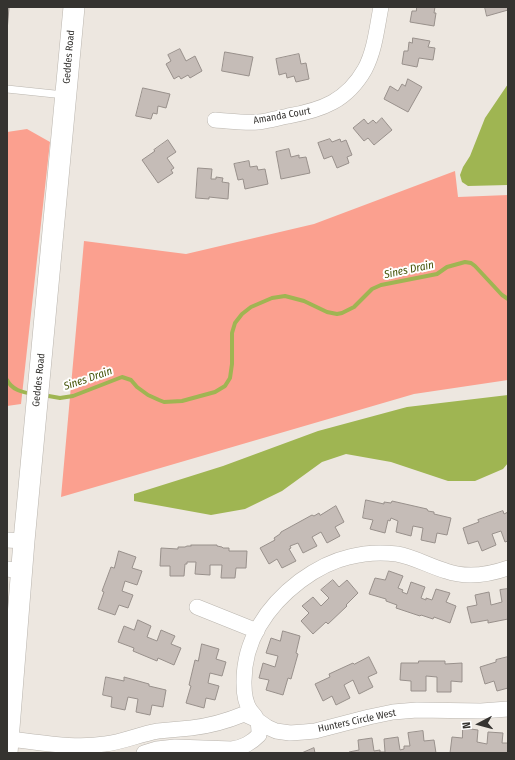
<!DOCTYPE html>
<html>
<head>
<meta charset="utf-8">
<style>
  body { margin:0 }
  #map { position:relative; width:515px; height:760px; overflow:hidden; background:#ede7e0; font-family:"Fira Sans Condensed",sans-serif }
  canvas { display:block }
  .frame { position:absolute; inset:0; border:8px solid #353330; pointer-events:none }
  .north { position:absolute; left:459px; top:704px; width:40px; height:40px; -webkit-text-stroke:3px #fff; paint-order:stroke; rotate:264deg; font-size:11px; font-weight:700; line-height:16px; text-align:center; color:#353330 }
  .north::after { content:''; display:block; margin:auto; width:14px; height:18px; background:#353330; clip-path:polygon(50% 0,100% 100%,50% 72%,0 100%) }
</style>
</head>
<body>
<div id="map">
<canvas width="515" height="760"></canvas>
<div class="frame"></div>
<div class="north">N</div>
</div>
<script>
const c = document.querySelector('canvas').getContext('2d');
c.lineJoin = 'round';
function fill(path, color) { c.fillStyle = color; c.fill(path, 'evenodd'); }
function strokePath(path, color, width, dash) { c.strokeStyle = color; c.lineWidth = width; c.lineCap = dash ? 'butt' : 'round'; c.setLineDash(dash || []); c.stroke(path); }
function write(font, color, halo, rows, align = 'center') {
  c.font = font + ' "Fira Sans Condensed",sans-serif'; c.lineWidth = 4; c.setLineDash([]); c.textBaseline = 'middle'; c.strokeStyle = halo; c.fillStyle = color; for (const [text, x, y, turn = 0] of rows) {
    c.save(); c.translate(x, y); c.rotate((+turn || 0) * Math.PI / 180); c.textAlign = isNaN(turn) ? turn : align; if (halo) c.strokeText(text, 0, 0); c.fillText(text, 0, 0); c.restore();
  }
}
fill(new Path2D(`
  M 27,129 L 50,142 L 21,404 L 7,406 L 7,132 Z
  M 455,171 L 458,197 L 508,195 L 508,380 L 414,394 L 61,497 L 84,241 L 186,254 L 314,224 Z`), '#fba08f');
fill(new Path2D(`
  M 508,84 L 508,185 L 468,186 L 462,182 L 460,175 L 463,167 L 470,156 L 485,118 Z
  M 508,395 L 508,463 L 503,469 L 475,481 L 448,481 L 391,462 L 346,454 L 322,462 L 282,491 L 245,509 L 211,515 L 134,501 L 134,494 L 223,466 L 318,431 L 407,407 Z`), '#9fb552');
strokePath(new Path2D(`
  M 7,380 C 12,390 22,392 32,394
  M 43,395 L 60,398 L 73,396 L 122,377 L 131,380 L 137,387 L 148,395 L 159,400 L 164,402 L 182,401 L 215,392 L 225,386 L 230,378 L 232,364 L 232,333 L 235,323 L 242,314 L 251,307 L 272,298 L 285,296 L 304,301 L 327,312 L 337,314 L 342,313 L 354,307 L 372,289 L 381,285 L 437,274 L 447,267 L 465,262 L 471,263 L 475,266 L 502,295 L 508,299`), '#9fb552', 4);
const building = new Path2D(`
  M 7,7 L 9,7 L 7,32 Z
  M 417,7 L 435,7 L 434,13 L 436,13 L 434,26 L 410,22 L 412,11 L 416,11 Z
  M 485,7 L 508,7 L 508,10 L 487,16 Z
  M 413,38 L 430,41 L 428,47 L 435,48 L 433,60 L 419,58 L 417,67 L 402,64 L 404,51 L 408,51 L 409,42 L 412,43 Z
  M 180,49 L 186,61 L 195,56 L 202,71 L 190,78 L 188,75 L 181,79 L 179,76 L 174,79 L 166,64 L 171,61 L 168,55 Z
  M 225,52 L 253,57 L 249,76 L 222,71 Z
  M 299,54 L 301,64 L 306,63 L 309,79 L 296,82 L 294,76 L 287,78 L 286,73 L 279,75 L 276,59 Z
  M 408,79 L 422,87 L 408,112 L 384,99 L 390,86 L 398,91 L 402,84 L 405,86 Z
  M 143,88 L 170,94 L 166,108 L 158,106 L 157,114 L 153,113 L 151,119 L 136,116 Z
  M 382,118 L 392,130 L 374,145 L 368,138 L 364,141 L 353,128 L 364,119 L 368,124 L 373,120 L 376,123 Z
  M 330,139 L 332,142 L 340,139 L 341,142 L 346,140 L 352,155 L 347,157 L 349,163 L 337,168 L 332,156 L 324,159 L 318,143 Z
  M 168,140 L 176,152 L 167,158 L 174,168 L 171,170 L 173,173 L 158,183 L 142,160 L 155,151 L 154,150 Z
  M 289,149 L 291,157 L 299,155 L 299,158 L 306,157 L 310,173 L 281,179 L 276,152 Z
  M 249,161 L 250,167 L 257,166 L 258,170 L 265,169 L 268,184 L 245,189 L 243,179 L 238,180 L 234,164 Z
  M 198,168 L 212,169 L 211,179 L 216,179 L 216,177 L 223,178 L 222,182 L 229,183 L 228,199 L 209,197 L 209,199 L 196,198 Z
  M 366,500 L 384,504 L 384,502 L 391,503 L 392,501 L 427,509 L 428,511 L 434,512 L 434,514 L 451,518 L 447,535 L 437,533 L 435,543 L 421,540 L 423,528 L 413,526 L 411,536 L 396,532 L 398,521 L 391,518 L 390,521 L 388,520 L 385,533 L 370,529 L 373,520 L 363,518 Z
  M 336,506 L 344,522 L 335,527 L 340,536 L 327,543 L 321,532 L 312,537 L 317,546 L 303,553 L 298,543 L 290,546 L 291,548 L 289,549 L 296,561 L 282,568 L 277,559 L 269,564 L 260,548 L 275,540 L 274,538 L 280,534 L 281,532 L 312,515 L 314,516 L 319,513 L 320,515 Z
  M 503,511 L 504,514 L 508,512 L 508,541 L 505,542 L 501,531 L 492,534 L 496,545 L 482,551 L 478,541 L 468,544 L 463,528 L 479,522 L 478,520 Z
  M 191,545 L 217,545 L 217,546 L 222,547 L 223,548 L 229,548 L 229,551 L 247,551 L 246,568 L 236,568 L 235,578 L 221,578 L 222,565 L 210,565 L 210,575 L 195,574 L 196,562 L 187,562 L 187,564 L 185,564 L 184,576 L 170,576 L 170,566 L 160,566 L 161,548 L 178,549 L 178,547 L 185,547 L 187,546 L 191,546 Z
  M 119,551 L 136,557 L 132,568 L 142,571 L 137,585 L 125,581 L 122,591 L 133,595 L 128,608 L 119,605 L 115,615 L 98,609 L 104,592 L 102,591 L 111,567 L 114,568 Z
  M 389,571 L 403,576 L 398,588 L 403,590 L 402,592 L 407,594 L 411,582 L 425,587 L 421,598 L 426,600 L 426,598 L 432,600 L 436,589 L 450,593 L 446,602 L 456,606 L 450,623 L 434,617 L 433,619 L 421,615 L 420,616 L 396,608 L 397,605 L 386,601 L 386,599 L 369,594 L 375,578 L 385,580 Z
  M 333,580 L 339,587 L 347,580 L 358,593 L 346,605 L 347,606 L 328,624 L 326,622 L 313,634 L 301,621 L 309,613 L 302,606 L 313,597 L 321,606 L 329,598 L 321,590 Z
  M 508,589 L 508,619 L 488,623 L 488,620 L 471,623 L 467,607 L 477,605 L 475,595 L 489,592 L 491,605 L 502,602 L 500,590 Z
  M 138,620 L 151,626 L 147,637 L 157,641 L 161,630 L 175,636 L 171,644 L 181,648 L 174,665 L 158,658 L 157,661 L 133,651 L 134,648 L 118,642 L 124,626 L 134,630 Z
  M 283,631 L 300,636 L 296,653 L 298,654 L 291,679 L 288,678 L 283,695 L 266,690 L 269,680 L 259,678 L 263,663 L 275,667 L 278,656 L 266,653 L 271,638 L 280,641 Z
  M 202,644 L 219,649 L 216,659 L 226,662 L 222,676 L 210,673 L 208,683 L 219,686 L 215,700 L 206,698 L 204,708 L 186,703 L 191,686 L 189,685 L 195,660 L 198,661 Z
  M 369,657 L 377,673 L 368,677 L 373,687 L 359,694 L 353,680 L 344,685 L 350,698 L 336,705 L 332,696 L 323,701 L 315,684 L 330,677 L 329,674 L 353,663 L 354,664 Z
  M 508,657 L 508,688 L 497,691 L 494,681 L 485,684 L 480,667 L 496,662 L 496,660 Z
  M 419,661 L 445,661 L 445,664 L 462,663 L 462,682 L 451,681 L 451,692 L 437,692 L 437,677 L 426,676 L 426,691 L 411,691 L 411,681 L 400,680 L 401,663 L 418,663 Z
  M 106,677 L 124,681 L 124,677 L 149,684 L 149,686 L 166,690 L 163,707 L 152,705 L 150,715 L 136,712 L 138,699 L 128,697 L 125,710 L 111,707 L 112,697 L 103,695 Z
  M 463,728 L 478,730 L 477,742 L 487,744 L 488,732 L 503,733 L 502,743 L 508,743 L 508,753 L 450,753 L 452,737 L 462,738 Z
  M 423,731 L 424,741 L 434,740 L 436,753 L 349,753 L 349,752 L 359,750 L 358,740 L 372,738 L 374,751 L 380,750 L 380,752 L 385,752 L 384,739 L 398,737 L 400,750 L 404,749 L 404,746 L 410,746 L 408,733 Z
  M 314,748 L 315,753 L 302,753 Z`);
fill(building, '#c5bcb7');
strokePath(building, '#98908b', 1);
const service = new Path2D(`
  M 7,89 L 64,95`);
const minor = new Path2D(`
  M 215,120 C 230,121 244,123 258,122 C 268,121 278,118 288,116 C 322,110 347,101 365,69 C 375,50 377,27 381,7
  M 7,540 L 24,541
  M 7,569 L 22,571
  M 197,607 L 257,631
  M 8,739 C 40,742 73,749 105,744 C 123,742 140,734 158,731 C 169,730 180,729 191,728 C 209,726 227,721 244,714 L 257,720 L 267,727 L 276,731 L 290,733 L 304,732 L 315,731 L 369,717 L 393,712 L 417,710 L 481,711 L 508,709
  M 144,753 L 157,749 L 175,747 L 232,749 C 244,747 251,743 259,735 C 259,730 259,724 257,720 C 256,716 252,713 250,710 C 245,702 244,692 244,684 C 243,641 267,606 300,581 C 315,570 331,561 349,557 C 364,553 381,552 397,554 C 414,557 429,566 446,571 C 466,578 488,575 508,568`);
const secondary = new Path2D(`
  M 7,753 L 24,541 L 74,7`);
strokePath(service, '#bab5ae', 8);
strokePath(minor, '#bab5ae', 16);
strokePath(secondary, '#bab5ae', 22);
strokePath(service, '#fff', 7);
strokePath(minor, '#fff', 15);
strokePath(secondary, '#fff', 21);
write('10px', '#353330', '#fff', [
  ["Geddes Road",69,57,-85],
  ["Amanda Court",282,116,-10],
  ["Geddes Road",39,380,-84],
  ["Hunters Circle West",357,721,-12]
]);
write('italic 11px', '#465409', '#fff', [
  ["Sines Drain",409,270,-12],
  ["Sines Drain",88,379,-19]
]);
</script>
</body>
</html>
